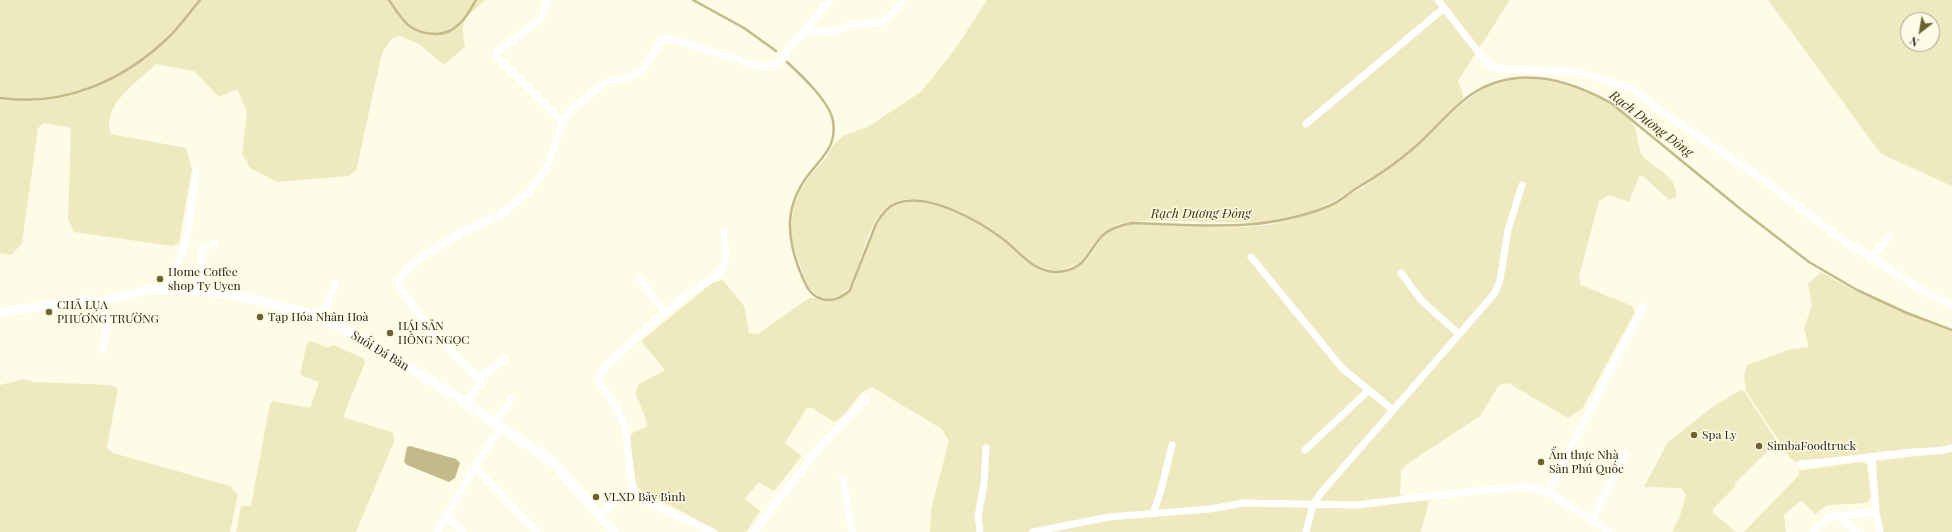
<!DOCTYPE html>
<html>
<head>
<meta charset="utf-8">
<style>
  body { margin:0 }
  #map { position:relative; width:1952px; height:532px; overflow:hidden; background:#fefbe7; font-family:"Playfair Display",serif }
  canvas { display:block }
  .north { position:absolute; left:1900px; top:12px; width:40px; height:40px; box-sizing:border-box; background:#fefbe7; border:1px solid #a7a596; border-radius:50%; rotate:211deg; font-size:11px; font-weight:700; line-height:16px; text-align:center; color:#24231c }
  .north::after { content:''; display:block; margin:auto; width:14px; height:18px; background:#6c6330; clip-path:polygon(50% 0,100% 100%,50% 72%,0 100%) }
</style>
</head>
<body>
<div id="map">
<canvas width="1952" height="532"></canvas>
<div class="north">N</div>
</div>
<script>
const c = document.querySelector('canvas').getContext('2d');
c.lineJoin = 'round';
function fill(path, color) { c.fillStyle = color; c.fill(path, 'evenodd'); }
function strokePath(path, color, width, dash) { c.strokeStyle = color; c.lineWidth = width; c.lineCap = dash ? 'butt' : 'round'; c.setLineDash(dash || []); c.stroke(path); }
function write(font, color, halo, rows, align = 'center') {
  c.font = font + ' "Playfair Display",serif'; c.lineWidth = 3; c.setLineDash([]); c.textBaseline = 'middle'; c.strokeStyle = halo; c.fillStyle = color; for (const [text, x, y, turn = 0] of rows) {
    c.save(); c.translate(x, y); c.rotate((+turn || 0) * Math.PI / 180); c.textAlign = isNaN(turn) ? turn : align; if (halo) c.strokeText(text, 0, 0); c.fillText(text, 0, 0); c.restore();
  }
}
fill(new Path2D(`
  M 0,0 L 485,0 C 464,20 460,16 465,47 L 444,65 L 419,44 L 400,36 L 391,39 L 382,53 L 356,171 L 348,176 L 277,182 L 250,168 L 242,154 L 247,112 L 237,89 L 219,97 L 194,71 L 156,64 C 138,81 100,106 111,134 L 186,148 L 192,169 L 179,243 L 172,246 L 74,232 L 68,219 L 71,130 L 68,127 L 43,123 L 38,128 L 22,243 L 12,255 L 0,253 Z
  M 987,0 L 1510,0 L 1458,81 L 1463,94 L 1463,99 C 1446,113 1432,130 1415,145 C 1379,176 1321,217 1273,221 C 1223,226 1172,217 1122,223 C 1114,226 1107,230 1101,236 C 1087,253 1084,267 1058,270 C 1035,272 1022,252 1005,239 C 978,218 908,177 880,214 C 867,231 861,261 853,282 L 842,295 L 829,299 L 819,297 L 808,287 L 796,254 L 790,233 L 794,206 L 800,191 L 810,175 L 827,157 L 833,145 L 843,136 L 869,126 L 921,92 L 956,48 Z
  M 1768,0 L 1952,0 L 1952,186 L 1881,154 ZM 1908,20 L 1932,20 L 1932,44 L 1908,44 Z
  M 1526,77 C 1563,83 1605,91 1631,121 C 1639,130 1636,147 1643,156 C 1650,166 1664,170 1671,180 C 1675,184 1676,192 1677,197 L 1669,200 L 1642,175 L 1639,177 L 1629,202 L 1609,195 L 1599,201 L 1579,277 L 1581,285 L 1632,306 L 1635,312 L 1582,409 L 1568,418 L 1508,383 L 1499,385 L 1480,416 L 1410,462 L 1401,470 L 1400,495 L 1429,501 L 1421,532 L 930,532 L 931,509 L 949,441 L 942,429 L 872,387 C 855,392 850,415 834,422 L 810,407 L 806,409 L 785,443 L 802,456 L 774,491 L 759,482 L 745,499 L 760,511 L 746,532 L 719,532 L 670,505 L 646,495 L 636,485 L 632,469 L 630,436 L 634,432 L 647,427 L 645,416 L 635,393 L 639,384 L 665,370 L 641,341 L 712,283 L 723,280 L 744,306 L 749,333 L 758,334 L 809,298 C 831,298 841,307 855,283 C 862,264 871,230 882,216 C 910,180 974,219 1002,239 C 1019,251 1030,270 1054,272 C 1067,274 1083,266 1091,255 C 1095,250 1098,243 1102,238 C 1110,229 1121,226 1132,224 C 1178,225 1229,231 1274,224 C 1314,217 1353,196 1385,172 C 1396,164 1406,156 1416,147 C 1442,124 1461,99 1493,84 C 1503,80 1515,79 1526,77 Z
  M 1821,272 L 1855,291 L 1952,331 L 1952,445 L 1870,456 L 1796,462 L 1790,458 L 1746,391 L 1744,376 L 1747,365 L 1791,349 L 1809,347 L 1804,328 L 1812,306 L 1808,284 Z
  M 311,341 L 328,348 L 333,345 L 363,358 L 365,363 L 344,414 L 345,418 L 392,432 L 395,439 L 356,532 L 236,532 L 241,506 L 251,506 L 270,403 L 273,401 L 310,408 L 319,382 L 303,376 L 300,373 L 307,344 Z
  M 25,379 L 32,382 L 112,385 L 118,389 L 107,448 L 113,453 L 230,486 L 238,494 L 230,532 L 0,532 L 0,385 Z
  M 1741,390 L 1745,392 L 1777,442 L 1734,484 L 1736,486 L 1713,509 L 1713,513 L 1736,532 L 1672,532 L 1680,516 L 1686,495 L 1681,488 L 1644,487 L 1668,442 L 1715,405 Z
  M 1952,452 L 1952,532 L 1881,532 L 1874,464 L 1876,461 Z
  M 1860,462 L 1867,464 L 1871,497 L 1867,503 L 1828,505 L 1815,514 L 1802,501 L 1800,501 L 1784,515 L 1786,532 L 1744,532 L 1799,475 L 1798,471 Z`), '#efe9bf');
fill(new Path2D(`
  M 410,446 L 456,459 L 460,463 L 455,478 L 449,482 L 407,465 L 404,462 L 407,447 Z`), '#c2bb89');
strokePath(new Path2D(`
  M 389,0 C 402,19 409,34 436,34 C 444,34 452,31 458,25 C 466,19 471,8 476,0
  M 693,0 L 744,28 L 776,51
  M 787,62 C 801,75 830,102 833,121 C 837,147 822,157 809,174 C 785,205 786,234 799,269 C 804,280 807,293 819,298 C 830,303 842,298 850,290 L 876,224 C 881,215 888,206 897,203 C 929,192 979,221 1003,239 C 1020,252 1033,272 1056,272 C 1085,271 1087,253 1102,236 C 1110,228 1121,225 1132,223 C 1201,225 1264,233 1329,206 C 1339,202 1348,194 1357,188 C 1378,176 1398,162 1416,146 C 1434,130 1449,111 1469,96 C 1514,64 1566,78 1611,103 L 1743,211 L 1809,262 L 1857,290 L 1907,313 L 1952,330
  M 0,98 C 64,107 123,81 169,37 C 180,26 190,12 200,0`), '#c2bb89', 2.5);
strokePath(new Path2D(`
  M 548,0 L 541,19 L 496,52 L 497,57 L 564,123
  M 1438,0 L 1486,62 L 1492,66 L 1503,69 L 1578,72 L 1631,88 L 1672,119 L 1758,176 L 1840,238 L 1927,293 L 1952,305
  M 802,34 L 830,0
  M 1306,124 L 1444,8
  M 1251,257 L 1342,368 L 1393,410
  M 1872,259 L 1888,237
  M 1401,273 L 1422,301 L 1459,334
  M 639,277 L 665,313
  M 166,289 L 170,283 L 185,245 L 188,233 L 196,171
  M 196,290 L 201,265 L 201,248 L 215,243
  M 103,301 L 106,324 L 103,350
  M 314,316 L 327,305 L 335,283
  M 478,378 C 490,372 495,365 505,359
  M 464,403 L 481,383 L 478,378 L 433,333 L 401,289 L 398,281 L 403,273 L 422,257 L 462,232 L 499,216 L 529,192 L 546,169 L 565,117 L 572,108 L 607,82 L 627,78 L 642,70 L 660,42 L 669,38 L 762,67 L 779,63 L 793,43 L 800,36 L 807,32 L 834,31 L 851,25 L 883,22 L 895,11 L 902,0
  M 495,423 L 511,399
  M 1305,450 L 1369,390
  M 1872,458 L 1876,512 L 1880,532
  M 1801,464 C 1838,461 1875,456 1912,452 C 1926,450 1938,453 1952,448
  M 475,467 L 537,532
  M 843,479 L 852,532
  M 1548,492 L 1643,307
  M 1153,514 L 1161,490 L 1172,445
  M 599,515 L 633,490
  M 1837,515 L 1857,532
  M 447,517 L 463,532
  M 1592,520 L 1625,454
  M 1813,531 L 1830,517 L 1876,512
  M 437,532 L 475,467 L 501,427
  M 713,532 L 644,501 L 633,490 L 625,427 L 616,407 L 601,385 L 598,377 L 602,370 C 629,344 657,318 687,295 C 698,287 714,281 722,269 C 728,260 725,244 724,233
  M 754,532 L 818,449 L 865,400
  M 980,532 L 978,516 L 984,484 L 986,448
  M 1033,532 L 1109,517 L 1210,509 L 1244,503 L 1356,505 L 1483,490 L 1528,487 L 1548,492 L 1592,520 L 1609,532
  M 1306,532 L 1313,505 L 1321,493 L 1495,293 L 1500,280 L 1508,230 L 1522,185`), '#fff', 7);
strokePath(new Path2D(`
  M 0,312 L 87,300 L 103,301 L 147,290 L 166,289 L 203,291 L 244,297 L 312,314 L 358,336 L 454,395 L 553,462 L 614,532`), '#fff', 9);
for (const [x, y, r, color] of [
  [160,279,4,"#6c6330"],
  [49,312,4,"#6c6330"],
  [260,317,4,"#6c6330"],
  [390,333,4,"#6c6330"],
  [1694,435,4,"#6c6330"],
  [1759,446,4,"#6c6330"],
  [1541,462,4,"#6c6330"],
  [596,497,4,"#6c6330"]
]) { const dot = new Path2D(); dot.arc(x, y, r, 0, 2 * Math.PI); c.fillStyle = color; c.fill(dot); strokePath(dot, '#fefbe7', 1.5); }
write('12px', '#24231c', '#fefbe7', [
  ["Home Coffee",168,272],
  ["shop Ty Uyen",168,286],
  ["CHẢ LỤA",57,305],
  ["PHƯƠNG TRƯỜNG",57,319],
  ["Tạp Hóa Nhân Hoà",268,317],
  ["HÁI SẢN",398,326],
  ["HỒNG NGỌC",398,340],
  ["Spa Ly",1702,435],
  ["SimbaFoodtruck",1767,446],
  ["Ẩm thực Nhà",1549,455],
  ["Sàn Phú Quốc",1549,469],
  ["VLXD Bảy Bình",604,497]
], 'left');
write('12px', '#24231c', '#fefbe7', [
  ["Suối Đá Bàn",380,351,31]
]);
write('italic 13px', '#39330a', '#fefbe7', [
  ["Rạch Dương Đông",1651,124,37],
  ["Rạch Dương Đông",1201,214]
]);
</script>
</body>
</html>
